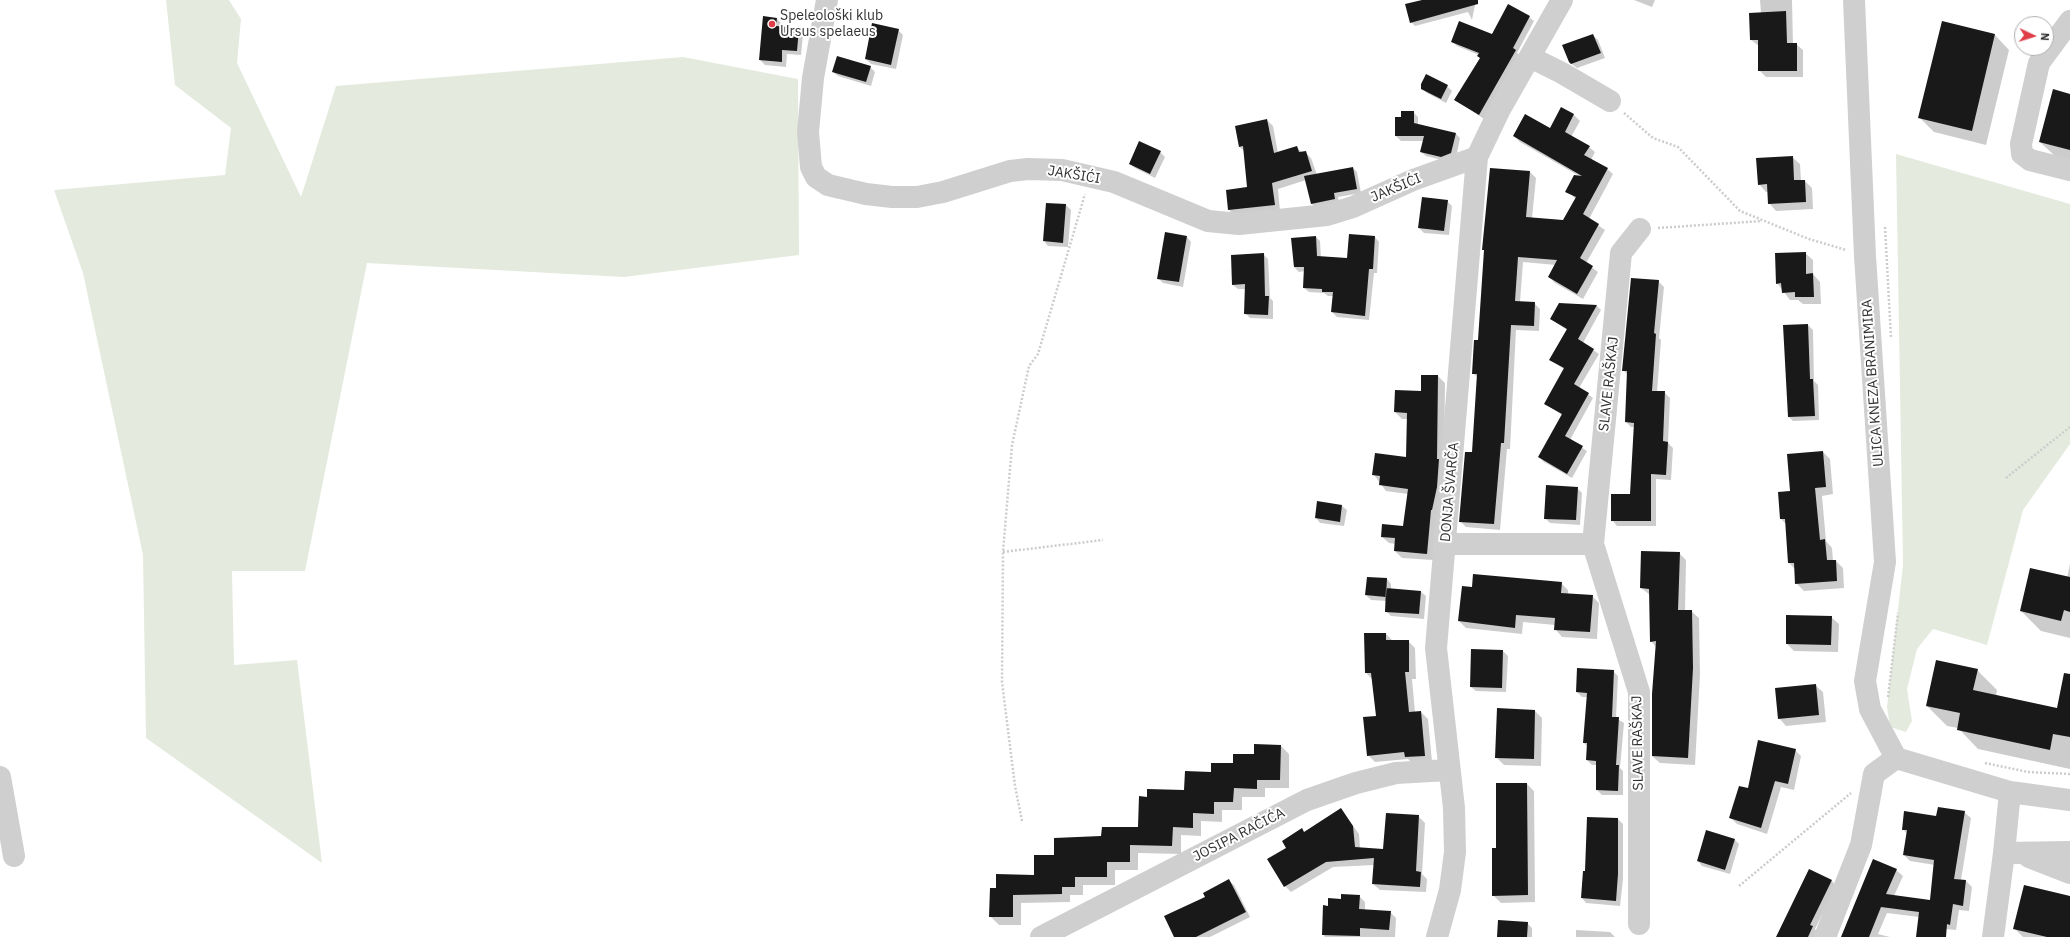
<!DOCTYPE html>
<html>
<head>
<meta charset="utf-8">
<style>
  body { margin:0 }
  #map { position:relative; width:2070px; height:937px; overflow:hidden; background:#fff; font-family:"IBM Plex Sans",sans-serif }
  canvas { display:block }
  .north { position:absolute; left:2014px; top:16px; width:40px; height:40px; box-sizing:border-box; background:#fff; border:1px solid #adadad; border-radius:50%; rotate:94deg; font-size:11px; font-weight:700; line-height:16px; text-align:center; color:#323232 }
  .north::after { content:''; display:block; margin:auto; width:14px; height:18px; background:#de3e48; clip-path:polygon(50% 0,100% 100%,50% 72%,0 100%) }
</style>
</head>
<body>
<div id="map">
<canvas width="2070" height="937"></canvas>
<div class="north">N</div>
</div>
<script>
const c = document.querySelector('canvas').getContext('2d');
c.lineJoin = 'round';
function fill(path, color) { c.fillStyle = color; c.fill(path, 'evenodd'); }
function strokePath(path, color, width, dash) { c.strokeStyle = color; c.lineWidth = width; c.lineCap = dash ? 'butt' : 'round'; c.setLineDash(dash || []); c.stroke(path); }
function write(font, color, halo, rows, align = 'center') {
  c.font = font + ' "IBM Plex Sans",sans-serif'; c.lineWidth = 4; c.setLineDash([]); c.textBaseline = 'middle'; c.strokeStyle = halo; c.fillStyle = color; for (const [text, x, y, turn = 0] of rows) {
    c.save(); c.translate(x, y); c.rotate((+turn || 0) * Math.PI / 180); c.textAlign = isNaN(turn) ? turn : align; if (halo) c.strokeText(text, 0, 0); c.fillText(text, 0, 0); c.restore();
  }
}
fill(new Path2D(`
  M 166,0 L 229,0 L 241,19 L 237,63 L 301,197 L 336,86 L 683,57 L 798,79 L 799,255 L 624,277 L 367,263 L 305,571 L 232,571 L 234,665 L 297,660 L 322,863 L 146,738 L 143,555 L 83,273 L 54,190 L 225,175 L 231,128 L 175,85 Z
  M 1896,154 L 2070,204 L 2070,444 L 2023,510 L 1987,645 L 1933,629 L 1917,649 L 1907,689 L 1912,721 L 1906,732 L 1890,727 L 1887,707 L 1903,565 Z`), '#e4ebde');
fill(new Path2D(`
  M 1425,0 L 1476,0 L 1472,20 L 1468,12 L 1415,26 L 1411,22 Z
  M 1634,0 L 1655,0 L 1652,7 Z
  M 1760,0 L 1792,0 L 1793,44 L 1796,44 L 1803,50 L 1803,77 L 1766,77 L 1759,70 L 1759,46 L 1751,40 L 1761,13 Z
  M 1529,17 L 1534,21 L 1517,53 L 1520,55 L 1484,119 L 1456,100 L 1481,59 L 1479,55 L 1457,46 L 1452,41 L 1493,36 Z
  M 777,19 L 781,23 L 781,28 L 798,29 L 803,34 L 801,55 L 787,54 L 786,67 L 765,65 L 760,60 Z
  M 1943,22 L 1995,35 L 2009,50 L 1986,145 L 1934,132 L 1920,118 Z
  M 898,30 L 903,35 L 896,69 L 871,64 L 866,59 Z
  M 1593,35 L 1598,40 L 1605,58 L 1577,68 L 1569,62 Z
  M 870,67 L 875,72 L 871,86 L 838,76 L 833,72 Z
  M 1447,86 L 1452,91 L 1446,103 L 1427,93 L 1422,88 Z
  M 2070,95 L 2070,160 L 2055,156 L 2040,142 Z
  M 1562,108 L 1574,115 L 1580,121 L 1571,137 L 1589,147 L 1595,152 L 1591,160 L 1607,169 L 1613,174 L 1589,219 L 1605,230 L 1586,263 L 1598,272 L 1583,299 L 1555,283 L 1549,277 L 1556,265 L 1523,262 L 1520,302 L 1534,303 L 1540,309 L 1539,331 L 1516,330 L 1510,449 L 1507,449 L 1500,530 L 1466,527 L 1460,521 L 1473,453 L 1478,378 L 1473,373 L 1479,341 L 1485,251 L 1483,249 L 1530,172 L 1536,178 L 1532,218 L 1563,221 L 1576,199 L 1567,191 L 1581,177 L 1520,142 L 1514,136 L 1550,130 Z
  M 1413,112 L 1418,117 L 1418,125 L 1456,134 L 1460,138 L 1456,158 L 1446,161 L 1426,156 L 1421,152 L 1424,141 L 1401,141 L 1396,136 L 1402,118 Z
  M 1267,120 L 1273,126 L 1278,153 L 1297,147 L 1302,153 L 1305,152 L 1311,158 L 1317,175 L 1353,168 L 1357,172 L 1361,193 L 1338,197 L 1339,203 L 1316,208 L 1312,204 L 1306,180 L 1278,189 L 1280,211 L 1235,216 L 1229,210 L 1227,191 L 1248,188 L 1244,151 L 1240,147 L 1236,126 Z
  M 1140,142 L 1160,152 L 1165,157 L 1155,178 L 1135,168 L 1130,164 Z
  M 1792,157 L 1800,164 L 1801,181 L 1805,181 L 1812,188 L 1813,209 L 1776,211 L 1769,203 L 1768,192 L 1766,192 L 1759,184 Z
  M 1447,201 L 1452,206 L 1449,235 L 1424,233 L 1419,228 Z
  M 1046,204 L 1066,205 L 1071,210 L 1068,247 L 1048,246 L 1044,241 Z
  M 1187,237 L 1191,242 L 1183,287 L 1163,283 L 1158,278 Z
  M 1316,237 L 1320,241 L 1321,258 L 1348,259 L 1375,237 L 1379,242 L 1377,273 L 1374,273 L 1369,320 L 1337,317 L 1332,312 L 1334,296 L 1328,296 L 1324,293 L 1309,292 L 1304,288 L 1305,271 L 1299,272 L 1294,267 L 1292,238 Z
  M 1805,253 L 1813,260 L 1813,274 L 1820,282 L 1821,304 L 1803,304 L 1798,300 L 1790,300 L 1777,283 Z
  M 1263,254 L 1268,259 L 1270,298 L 1273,301 L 1273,319 L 1250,318 L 1245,313 L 1246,289 L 1238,289 L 1233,285 Z
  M 1658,281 L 1664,287 L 1659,338 L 1661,340 L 1657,392 L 1664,392 L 1670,398 L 1668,443 L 1673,448 L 1671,480 L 1656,479 L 1656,526 L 1617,526 L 1612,520 L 1631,495 L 1634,427 L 1631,427 L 1626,422 L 1628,375 L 1623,370 Z
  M 1597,306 L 1601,310 L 1583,343 L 1599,354 L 1579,388 L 1593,398 L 1570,440 L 1587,451 L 1572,478 L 1544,462 L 1539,457 L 1562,415 L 1546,404 L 1565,370 L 1551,360 L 1567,330 L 1551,319 Z
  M 1808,325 L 1813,330 L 1814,381 L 1818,385 L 1819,420 L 1793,421 L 1788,416 Z
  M 1438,376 L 1445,383 L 1444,465 L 1433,560 L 1402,558 L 1395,551 L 1396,544 L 1389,543 L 1382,537 L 1404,527 L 1408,494 L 1386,491 L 1374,475 L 1407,458 L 1407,419 L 1402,419 L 1395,412 L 1422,392 Z
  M 1823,452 L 1830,459 L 1833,494 L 1822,496 L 1826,541 L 1832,548 L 1833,561 L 1836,561 L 1843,568 L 1844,588 L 1804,591 L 1796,583 L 1795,569 L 1789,563 L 1786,524 L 1781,519 L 1791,492 Z
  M 1577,488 L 1582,493 L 1580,525 L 1550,523 L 1545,518 Z
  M 1318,502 L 1342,506 L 1347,510 L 1344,526 L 1320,523 L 1316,518 Z
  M 1679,553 L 1686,560 L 1685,611 L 1691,611 L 1699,618 L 1700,675 L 1695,765 L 1660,763 L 1652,756 L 1656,647 L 1651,641 L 1650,595 L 1641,588 Z
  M 2070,564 L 2070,638 L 2041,631 L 2021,611 L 2067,578 Z
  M 1387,579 L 1391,584 L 1391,589 L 1421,592 L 1426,596 L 1424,619 L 1391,616 L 1386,611 L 1387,601 L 1371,600 L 1366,595 Z
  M 1561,583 L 1568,590 L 1568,594 L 1592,596 L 1599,603 L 1597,639 L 1562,637 L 1555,629 L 1555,625 L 1523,622 L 1522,634 L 1466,628 L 1459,621 L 1473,588 Z
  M 1831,617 L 1839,624 L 1838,652 L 1794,651 L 1787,644 Z
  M 1386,634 L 1393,641 L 1408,641 L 1415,648 L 1416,679 L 1412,679 L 1415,712 L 1421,712 L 1428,719 L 1432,762 L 1413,764 L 1408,759 L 1375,762 L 1368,755 L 1377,717 L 1373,680 L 1366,673 Z
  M 1503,651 L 1508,656 L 1506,692 L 1476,691 L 1471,687 Z
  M 1977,670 L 1997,690 L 1996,696 L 2057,709 L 2070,691 L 2070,769 L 1978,749 L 1958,728 L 1947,726 L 1927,706 Z
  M 1613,671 L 1618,676 L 1616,718 L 1624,723 L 1620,768 L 1623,771 L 1623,795 L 1602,795 L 1597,790 L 1597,765 L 1592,765 L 1587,760 L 1587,746 L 1584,743 L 1588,697 L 1582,697 L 1577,692 Z
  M 1815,685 L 1823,692 L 1826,722 L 1786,726 L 1779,718 Z
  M 1535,711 L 1542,718 L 1541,766 L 1504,765 L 1496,757 Z
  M 1281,746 L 1289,754 L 1289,788 L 1265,788 L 1265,797 L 1242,797 L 1242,810 L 1222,810 L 1222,822 L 1201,821 L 1201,836 L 1181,835 L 1181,854 L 1138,853 L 1138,870 L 1115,870 L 1115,885 L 1083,885 L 1083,895 L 1070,895 L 1070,902 L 1021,903 L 1021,925 L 999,925 L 990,916 L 997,889 L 1035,876 L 1055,856 L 1102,837 L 1139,828 L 1148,798 L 1185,791 L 1212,773 Z
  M 1795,750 L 1801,756 L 1794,790 L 1781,787 L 1767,834 L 1737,824 L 1731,818 L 1748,790 Z
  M 1527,784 L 1534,791 L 1535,902 L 1501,903 L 1493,895 L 1497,849 Z
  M 1341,809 L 1359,834 L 1360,848 L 1384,851 L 1418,816 L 1425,823 L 1422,874 L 1427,879 L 1426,892 L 1380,890 L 1373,884 L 1375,865 L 1333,867 L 1291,892 L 1285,886 L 1287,848 L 1302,830 L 1305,833 Z
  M 1964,812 L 1971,818 L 1961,880 L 1966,881 L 1972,887 L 1969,911 L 1959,910 L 1956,930 L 1925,927 L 1919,917 L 1887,913 L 1878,934 L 1890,937 L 1841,937 L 1896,870 L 1903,876 L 1894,896 L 1930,901 L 1935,865 L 1910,861 L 1904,855 L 1907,834 L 1903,829 L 1937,818 Z
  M 1618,819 L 1623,824 L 1623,879 L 1620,906 L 1586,903 L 1582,898 L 1584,872 L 1586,872 Z
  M 1734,839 L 1739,844 L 1730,874 L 1702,866 L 1698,861 Z
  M 1229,881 L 1234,885 L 1250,917 L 1210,937 L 1176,937 L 1207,897 Z
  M 1832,881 L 1836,886 L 1815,929 L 1817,932 L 1815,937 L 1778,937 Z
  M 1359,896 L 1365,902 L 1365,910 L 1390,912 L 1396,918 L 1395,937 L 1325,937 L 1323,934 L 1328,907 L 1342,900 Z
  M 2070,897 L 2070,937 L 2023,937 L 2015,929 Z
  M 1527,923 L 1532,928 L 1532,937 L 1498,937 Z
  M 1576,930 L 1610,932 L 1615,937 L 1576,937 Z`), '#0003');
fill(new Path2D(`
  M 1422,0 L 1478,0 L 1478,4 L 1410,23 L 1405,4 Z
  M 1508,4 L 1530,16 L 1513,48 L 1516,50 L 1479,115 L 1454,100 L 1480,58 L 1477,56 L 1479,53 L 1451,42 L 1459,21 L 1492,34 Z
  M 1786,11 L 1787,43 L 1797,43 L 1797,71 L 1758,71 L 1758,40 L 1750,40 L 1749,13 Z
  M 763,16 L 777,18 L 776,26 L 799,28 L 797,51 L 782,50 L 782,62 L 759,60 Z
  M 1942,21 L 1995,34 L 1972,131 L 1918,118 Z
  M 872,23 L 899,29 L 891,65 L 865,59 Z
  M 1593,34 L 1601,53 L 1571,64 L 1569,62 L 1562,45 Z
  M 837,56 L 871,66 L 866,82 L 832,72 Z
  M 1426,74 L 1448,85 L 1441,99 L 1421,89 L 1421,84 Z
  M 2053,89 L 2070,94 L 2070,150 L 2039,142 Z
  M 1561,107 L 1574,114 L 1565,132 L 1590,146 L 1584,155 L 1608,168 L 1583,214 L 1599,224 L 1580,258 L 1593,266 L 1577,294 L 1548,277 L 1557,260 L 1518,257 L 1515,301 L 1535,302 L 1534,326 L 1511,325 L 1504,443 L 1501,443 L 1494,524 L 1459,522 L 1465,452 L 1472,452 L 1477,374 L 1472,374 L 1474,340 L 1478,340 L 1484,250 L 1482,250 L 1490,168 L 1530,171 L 1526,217 L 1563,220 L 1576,197 L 1565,192 L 1574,175 L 1582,176 L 1513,136 L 1525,114 L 1550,128 Z
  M 1401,111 L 1414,111 L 1414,123 L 1456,133 L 1451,153 L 1441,157 L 1420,152 L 1424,136 L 1395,136 L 1395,117 L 1401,117 Z
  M 1267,119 L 1274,153 L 1297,146 L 1299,152 L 1306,151 L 1312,171 L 1272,183 L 1275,205 L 1228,210 L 1226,190 L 1247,187 L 1243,146 L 1239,147 L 1235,126 Z
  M 1139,141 L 1161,151 L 1150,174 L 1129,164 Z
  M 1793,156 L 1794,180 L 1805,180 L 1806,202 L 1768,204 L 1767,184 L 1758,185 L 1756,158 Z
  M 1353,167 L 1357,189 L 1334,193 L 1335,199 L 1311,204 L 1304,176 Z
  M 1422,197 L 1448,200 L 1444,231 L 1418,228 Z
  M 1046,203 L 1066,204 L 1063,243 L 1043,241 Z
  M 1165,232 L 1187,236 L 1179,282 L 1157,279 Z
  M 1349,234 L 1375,236 L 1373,269 L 1369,269 L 1365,316 L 1331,312 L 1333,292 L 1322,292 L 1322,289 L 1303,288 L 1304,267 L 1294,267 L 1291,238 L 1316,236 L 1317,256 L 1347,258 Z
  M 1806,252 L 1806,274 L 1813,273 L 1814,297 L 1795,297 L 1795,292 L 1782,293 L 1781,283 L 1776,284 L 1775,253 Z
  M 1264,253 L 1265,296 L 1269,296 L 1268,315 L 1244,314 L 1245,284 L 1232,285 L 1231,255 Z
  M 1631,278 L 1659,280 L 1654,333 L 1656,334 L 1652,391 L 1665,391 L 1663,441 L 1668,442 L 1666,475 L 1651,474 L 1651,521 L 1611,521 L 1611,494 L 1630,494 L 1634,423 L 1625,422 L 1627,371 L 1622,371 Z
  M 1559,303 L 1597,305 L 1578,339 L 1594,349 L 1574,384 L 1589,393 L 1565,436 L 1583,446 L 1567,474 L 1538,457 L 1562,414 L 1544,404 L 1564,368 L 1549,360 L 1567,329 L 1550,319 Z
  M 1808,324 L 1810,379 L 1813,379 L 1815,416 L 1788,417 L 1783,325 Z
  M 1421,375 L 1438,375 L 1437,459 L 1439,459 L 1437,487 L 1432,510 L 1431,510 L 1427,554 L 1394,551 L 1395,538 L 1381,537 L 1382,524 L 1403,526 L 1408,489 L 1379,485 L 1380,476 L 1372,475 L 1375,453 L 1406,457 L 1407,413 L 1394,412 L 1395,390 L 1421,391 Z
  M 1823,451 L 1826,487 L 1815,488 L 1820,540 L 1825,539 L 1827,560 L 1836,560 L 1837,581 L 1795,584 L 1794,563 L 1788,563 L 1785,519 L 1780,519 L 1778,492 L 1790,491 L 1787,454 Z
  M 1546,485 L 1578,487 L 1576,520 L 1544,519 Z
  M 1317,501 L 1342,505 L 1340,522 L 1315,518 Z
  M 1641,551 L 1680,552 L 1678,610 L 1692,610 L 1693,668 L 1688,758 L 1652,756 L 1652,694 L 1656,641 L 1650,642 L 1649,589 L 1640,588 Z
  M 2030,568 L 2070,577 L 2070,612 L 2064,610 L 2061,621 L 2020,611 Z
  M 1473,574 L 1562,582 L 1561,593 L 1593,595 L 1590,632 L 1554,630 L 1555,618 L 1516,615 L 1515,628 L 1458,621 L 1462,586 L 1472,587 Z
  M 1367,577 L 1387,578 L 1386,597 L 1365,595 Z
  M 1386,588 L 1421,591 L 1419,614 L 1385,612 Z
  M 1786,615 L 1832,616 L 1831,645 L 1786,644 Z
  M 1364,633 L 1386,633 L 1386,640 L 1409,640 L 1409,672 L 1405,672 L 1409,712 L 1421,711 L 1425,756 L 1405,757 L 1404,752 L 1367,756 L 1363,717 L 1376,716 L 1371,673 L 1365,673 Z
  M 1471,649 L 1503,650 L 1502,688 L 1470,687 Z
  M 1936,660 L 1978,669 L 1973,690 L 2057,708 L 2064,673 L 2070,674 L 2070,737 L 2053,734 L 2050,750 L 1957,730 L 1960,713 L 1926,706 Z
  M 1577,668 L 1614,670 L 1612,717 L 1619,717 L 1616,765 L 1619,765 L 1618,791 L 1596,790 L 1596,761 L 1586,760 L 1587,743 L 1583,743 L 1587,693 L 1576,692 Z
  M 1816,684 L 1819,715 L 1778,719 L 1775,688 Z
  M 1497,708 L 1535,710 L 1534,759 L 1495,758 Z
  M 1758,740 L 1796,749 L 1788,784 L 1775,781 L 1761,828 L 1729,818 L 1739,786 L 1748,788 Z
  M 1254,744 L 1281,745 L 1280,780 L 1257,780 L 1257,789 L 1234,788 L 1233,802 L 1214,802 L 1214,814 L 1193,813 L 1193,828 L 1173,827 L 1172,846 L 1130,845 L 1130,862 L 1107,862 L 1107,877 L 1075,877 L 1075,887 L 1062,887 L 1062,894 L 1013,895 L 1013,917 L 989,917 L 990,888 L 996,888 L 996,874 L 1034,875 L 1034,855 L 1054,855 L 1054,838 L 1101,836 L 1102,827 L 1138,827 L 1139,796 L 1147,797 L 1147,789 L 1184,790 L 1185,771 L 1211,772 L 1211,763 L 1233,763 L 1233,754 L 1254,754 Z
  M 1496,783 L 1527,783 L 1528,895 L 1492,896 L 1492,848 L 1496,848 Z
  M 1938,807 L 1965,811 L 1954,879 L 1966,880 L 1963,906 L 1953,904 L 1950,925 L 1947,924 L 1946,937 L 1916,937 L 1919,912 L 1881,907 L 1869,937 L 1841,937 L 1873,859 L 1897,869 L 1886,894 L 1930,900 L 1934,860 L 1903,855 L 1907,830 L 1902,830 L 1904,811 L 1936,816 Z
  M 1341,808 L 1353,826 L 1355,847 L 1383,849 L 1386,813 L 1419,815 L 1416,871 L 1421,872 L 1420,887 L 1372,884 L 1374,858 L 1326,862 L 1284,887 L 1267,859 L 1286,848 L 1282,841 L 1302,828 L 1304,832 Z
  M 1587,817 L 1618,818 L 1618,874 L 1616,901 L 1581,898 L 1583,871 L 1585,871 Z
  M 1706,830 L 1735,839 L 1725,870 L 1697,861 Z
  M 1809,869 L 1832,880 L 1810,925 L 1813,926 L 1808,937 L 1776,937 Z
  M 1229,879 L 1246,912 L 1196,937 L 1174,937 L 1164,916 L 1205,897 L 1203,893 Z
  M 2024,885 L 2070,896 L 2070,937 L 2047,937 L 2013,929 Z
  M 1341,894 L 1360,895 L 1359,909 L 1391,911 L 1389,930 L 1360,928 L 1360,936 L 1322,935 L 1323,905 L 1328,906 L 1328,898 L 1341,899 Z
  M 1498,920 L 1528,922 L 1527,937 L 1497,937 Z`), '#191919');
strokePath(new Path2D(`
  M 1624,113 L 1653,138 L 1678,147 L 1740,211 L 1809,239 L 1846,250
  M 1885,227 L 1891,338
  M 1658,228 L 1762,221
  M 2006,478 L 2070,427
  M 1003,552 L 1103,540
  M 1888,697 L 1898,613
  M 1985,763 L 2028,772 L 2070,774
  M 1022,821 L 1015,786 L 1002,682 L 1003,552 L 1012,445 L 1029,366 L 1038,354 L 1085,194
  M 1739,886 L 1851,793`), '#ccc', 2.5, [2, 2]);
strokePath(new Path2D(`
  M 827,0 L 813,78 L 808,132 L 811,167 L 816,177 L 828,185 L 866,194 L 892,197 L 917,197 L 943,192 L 1010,171 L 1028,169 L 1062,170 L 1114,182 L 1208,221 L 1239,224 L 1327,215 L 1353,207 L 1413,180 L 1477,157
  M 1854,0 L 1865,256 L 1885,562 L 1865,681 L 1870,709 L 1896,758
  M 2070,21 L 2039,63 L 2021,144 L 2022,154 L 2030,160 L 2070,170
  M 1530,57 L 1562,73 L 1610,101
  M 1446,544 L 1593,544
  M 1896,758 L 2010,792 L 2070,800
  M 0,777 L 14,856
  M 2010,792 L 2004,853 L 2070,852
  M 2029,857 L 2070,873
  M 1639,924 L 1639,692 L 1593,544 L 1621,253 L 1640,229
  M 1041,937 L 1307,800 L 1356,783 L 1396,773 L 1448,770
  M 1437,937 L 1450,890 L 1455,852 L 1454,808 L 1436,648 L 1477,157 L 1500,109 L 1562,0
  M 1825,937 L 1861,845 L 1874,774 L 1896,758
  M 1993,937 L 2004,853`), '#cfcfcf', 22);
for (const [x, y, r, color] of [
  [772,24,4,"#de3e48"]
]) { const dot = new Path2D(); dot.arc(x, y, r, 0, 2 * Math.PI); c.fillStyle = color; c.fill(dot); strokePath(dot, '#fff', 1.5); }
write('14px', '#323232', '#fff', [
  ["Speleološki klub",780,16],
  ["Ursus spelaeus",780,32]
], 'left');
write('14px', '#323232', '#fff', [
  ["JAKŠIĆI",1074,175,9],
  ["JAKŠIĆI",1396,188,-23],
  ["ULICA KNEZA BRANIMIRA",1873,383,-94],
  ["SLAVE RAŠKAJ",1609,384,-84],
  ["DONJA ŠVARČA",1450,492,-85],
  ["SLAVE RAŠKAJ",1638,743,-91],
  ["JOSIPA RAČIĆA",1239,835,-27]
]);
</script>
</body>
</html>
